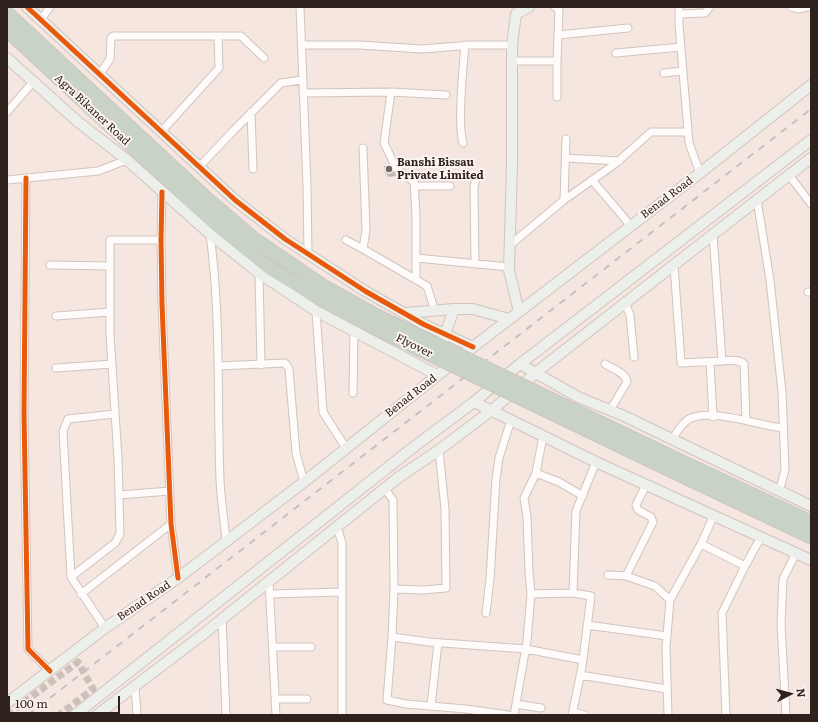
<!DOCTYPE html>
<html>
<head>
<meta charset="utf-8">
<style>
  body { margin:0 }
  #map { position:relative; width:818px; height:722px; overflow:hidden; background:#f5e6e0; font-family:Literata,serif }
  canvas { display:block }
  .frame { position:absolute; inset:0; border:8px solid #2f221d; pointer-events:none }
  .north { position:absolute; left:770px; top:674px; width:40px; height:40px; -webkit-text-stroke:3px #fcf4f1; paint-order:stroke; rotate:84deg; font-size:11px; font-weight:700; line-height:16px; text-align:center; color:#2f221d }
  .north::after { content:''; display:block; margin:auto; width:14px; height:18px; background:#2f221d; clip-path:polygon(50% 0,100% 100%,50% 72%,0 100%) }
  .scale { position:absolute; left:8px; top:696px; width:112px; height:18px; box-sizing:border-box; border:2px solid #2f221d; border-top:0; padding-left:5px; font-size:12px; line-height:14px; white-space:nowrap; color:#2f221d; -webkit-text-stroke:3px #fcf4f1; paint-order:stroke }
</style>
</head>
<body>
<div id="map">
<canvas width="818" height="722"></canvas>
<div class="frame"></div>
<div class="north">N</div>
<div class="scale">100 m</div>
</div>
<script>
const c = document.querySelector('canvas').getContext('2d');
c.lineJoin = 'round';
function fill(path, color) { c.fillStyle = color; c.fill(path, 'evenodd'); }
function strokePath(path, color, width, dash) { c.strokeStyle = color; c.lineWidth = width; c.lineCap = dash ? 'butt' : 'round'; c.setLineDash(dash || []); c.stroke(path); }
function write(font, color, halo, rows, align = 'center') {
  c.font = font + ' Literata,serif'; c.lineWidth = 4; c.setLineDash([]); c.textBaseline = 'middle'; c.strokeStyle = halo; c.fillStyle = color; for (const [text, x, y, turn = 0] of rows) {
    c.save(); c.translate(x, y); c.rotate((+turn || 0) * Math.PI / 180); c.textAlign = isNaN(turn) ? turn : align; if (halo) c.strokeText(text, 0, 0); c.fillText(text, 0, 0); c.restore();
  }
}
fill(new Path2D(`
  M 393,167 L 396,176 L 388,177 L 386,173 Z`), '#0003');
fill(new Path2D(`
  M 393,165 L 394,172 L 385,173 L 384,166 Z`), '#aea7aa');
strokePath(new Path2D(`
  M 7,715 L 78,662 L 93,689 L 59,715`), '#cdbfb9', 7, [7, 3.5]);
const street = new Path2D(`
  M 300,7 L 307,185 L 308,254
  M 679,7 L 679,25 L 689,143 L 700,173
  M 791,7 L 799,9 L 808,7
  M 679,14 L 705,13 L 710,7
  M 40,21 L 50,7
  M 558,35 L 628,28
  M 301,45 L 360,45 L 422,49 L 471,45 L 512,45
  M 616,53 L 681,47
  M 512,61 L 557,61 L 559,10 L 555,7
  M 557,61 L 557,97
  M 664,73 L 682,71
  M 99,75 L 110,59 L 111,38 L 113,36 L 241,36 L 264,58
  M 391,92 L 446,95
  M 303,93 L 391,92 L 384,143 L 396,168 L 414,182 L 416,215 L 416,280
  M 7,112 L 33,82
  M 251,112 L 253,169
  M 161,132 L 219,68 L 218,36
  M 463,143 C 457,124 463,67 465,45
  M 363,148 L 366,230 L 363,249 L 427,286 L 435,311
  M 566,158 L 619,161
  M 199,167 L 235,129 L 281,83 L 302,80
  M 789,175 L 811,204
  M 26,178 L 24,413 L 28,649 L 50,671
  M 7,180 L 98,171 L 127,160
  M 592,180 L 631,226
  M 415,186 L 450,186
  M 162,192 L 161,240 L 162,304 L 171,524 L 178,578
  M 564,200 L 615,164 L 651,132 L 688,132
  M 757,200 L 770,280 L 782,392 L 785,470 L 779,492
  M 210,234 C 221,315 217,398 220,480 C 221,500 224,520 226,540
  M 346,240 L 363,249
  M 510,245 L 564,200 L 566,139
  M 416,258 L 509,267
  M 475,264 L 474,187 L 476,179
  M 50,265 L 110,266
  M 674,265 L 681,363 L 722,361 L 713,234
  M 259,273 L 261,365
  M 808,292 L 811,292
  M 625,304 L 630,315 L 634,357
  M 316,311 L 323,412 L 346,448
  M 56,316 L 110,312
  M 722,361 C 729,361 738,358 744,364 L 746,420
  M 710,362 L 713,417
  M 605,364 C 613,369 626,373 627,382 L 610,410
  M 218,366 L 285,363 L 289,369 L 296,453 L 304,482
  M 56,368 L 112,364
  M 353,393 L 354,331
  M 673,439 C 676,432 684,421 691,418 C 714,409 758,425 783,428
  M 536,473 L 559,482 L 583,496
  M 646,485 L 636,505 L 638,510 L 651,517 L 653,522 L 626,576 L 655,586 L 670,600
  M 385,489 L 393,500 L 394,589 L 423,590 L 446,588 L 445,509 L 439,450
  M 119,495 L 170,491
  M 714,515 L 701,544 L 745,566
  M 337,527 L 342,543 L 342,715
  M 608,575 L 626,576
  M 71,577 L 115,543 L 120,534 L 118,458 L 110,335 L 110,240 L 161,240
  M 269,581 L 276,715
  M 394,589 L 392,637 L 429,642 L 526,649 L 583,660
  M 573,593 L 576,511 L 596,462
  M 81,594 L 171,524
  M 271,594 L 342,592
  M 531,594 L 529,572 L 527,517 L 524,498 L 536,473 L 543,436
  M 486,613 L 490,579 L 496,479 L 499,458 L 511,420
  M 222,619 L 226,715
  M 587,625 L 667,636
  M 105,628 L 71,577 L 63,431 L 68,419 L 115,414
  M 392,637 L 387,700 L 406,704 L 466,709 L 508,715
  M 273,647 L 311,647
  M 580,675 L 667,689
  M 135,687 L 137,715
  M 275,699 L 307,699
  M 516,704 L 541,708
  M 431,706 L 438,643
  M 573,712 L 584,715
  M 514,715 L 527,641 L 531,594 L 573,593 L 591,596 L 582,667 L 572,715
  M 668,715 L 666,647 L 670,600 L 701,544
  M 726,715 L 722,613 L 745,566 L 761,537
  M 786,715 L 781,624 L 783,579 L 796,553`);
const secondary = new Path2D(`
  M 27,7 L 235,200 L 285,239 L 365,291 L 423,324 L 473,347
  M 7,58 L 77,121 L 127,160 L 210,234 L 259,273 L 316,311 L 437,375
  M 519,312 L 509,270 L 512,164 L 512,45 L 516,14 L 529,7
  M 405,313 L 454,309 L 473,309 L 509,319
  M 443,340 L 454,309
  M 520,364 L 578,397 L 624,416 L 811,506
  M 474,402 L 596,462 L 811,560
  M 7,703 L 105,628 L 178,578 L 304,482 L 473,347 L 700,173 L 811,85
  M 75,715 L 415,446 L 474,402 L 520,364 L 811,140
  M 97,715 L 206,632 L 399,477 L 439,450 L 492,410 L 543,367 L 811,158`);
const highway = new Path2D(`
  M 7,13 L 206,198 L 254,239 L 323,286 L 377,316
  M 7,30 L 219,227 L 271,269 L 334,307 L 369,325
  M 678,460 L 811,522
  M 672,471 L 811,537`);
strokePath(street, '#d1c4be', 9);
strokePath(secondary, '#d1c4be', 12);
strokePath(highway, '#cdc6c2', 15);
strokePath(street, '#fefbfa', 7);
strokePath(secondary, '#edefea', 10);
strokePath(highway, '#c9d3c5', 13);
strokePath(new Path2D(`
  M 28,715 L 811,109`), '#c5c1c0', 2, [7, 7]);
const highwayBridge = new Path2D(`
  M 377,316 L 678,460
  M 369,325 L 672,471`);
strokePath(highwayBridge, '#cdc6c2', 15, []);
strokePath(highwayBridge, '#c9d3c5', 13);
strokePath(new Path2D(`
  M 27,7 L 235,200 L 285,239 L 365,291 L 423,324 L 473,347
  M 26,178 L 24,413 L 28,649 L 50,671
  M 162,192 L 161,240 L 162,304 L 171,524 L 178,578`), '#e8590c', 5);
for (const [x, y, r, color] of [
  [389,169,4,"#746761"]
]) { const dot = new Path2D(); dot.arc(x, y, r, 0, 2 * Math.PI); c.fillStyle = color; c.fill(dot); strokePath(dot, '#fcf4f1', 1.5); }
write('11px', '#2f221d', '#fcf4f1', [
  ["Agra Bikaner Road",92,110,43],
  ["Benad Road",667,198,-37],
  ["Flyover",414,346,26],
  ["Benad Road",411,396,-38],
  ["Benad Road",144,601,-34]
]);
write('bold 11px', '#2f221d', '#fcf4f1', [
  ["Banshi Bissau",397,163],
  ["Private Limited",397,176]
], 'left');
</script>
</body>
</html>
